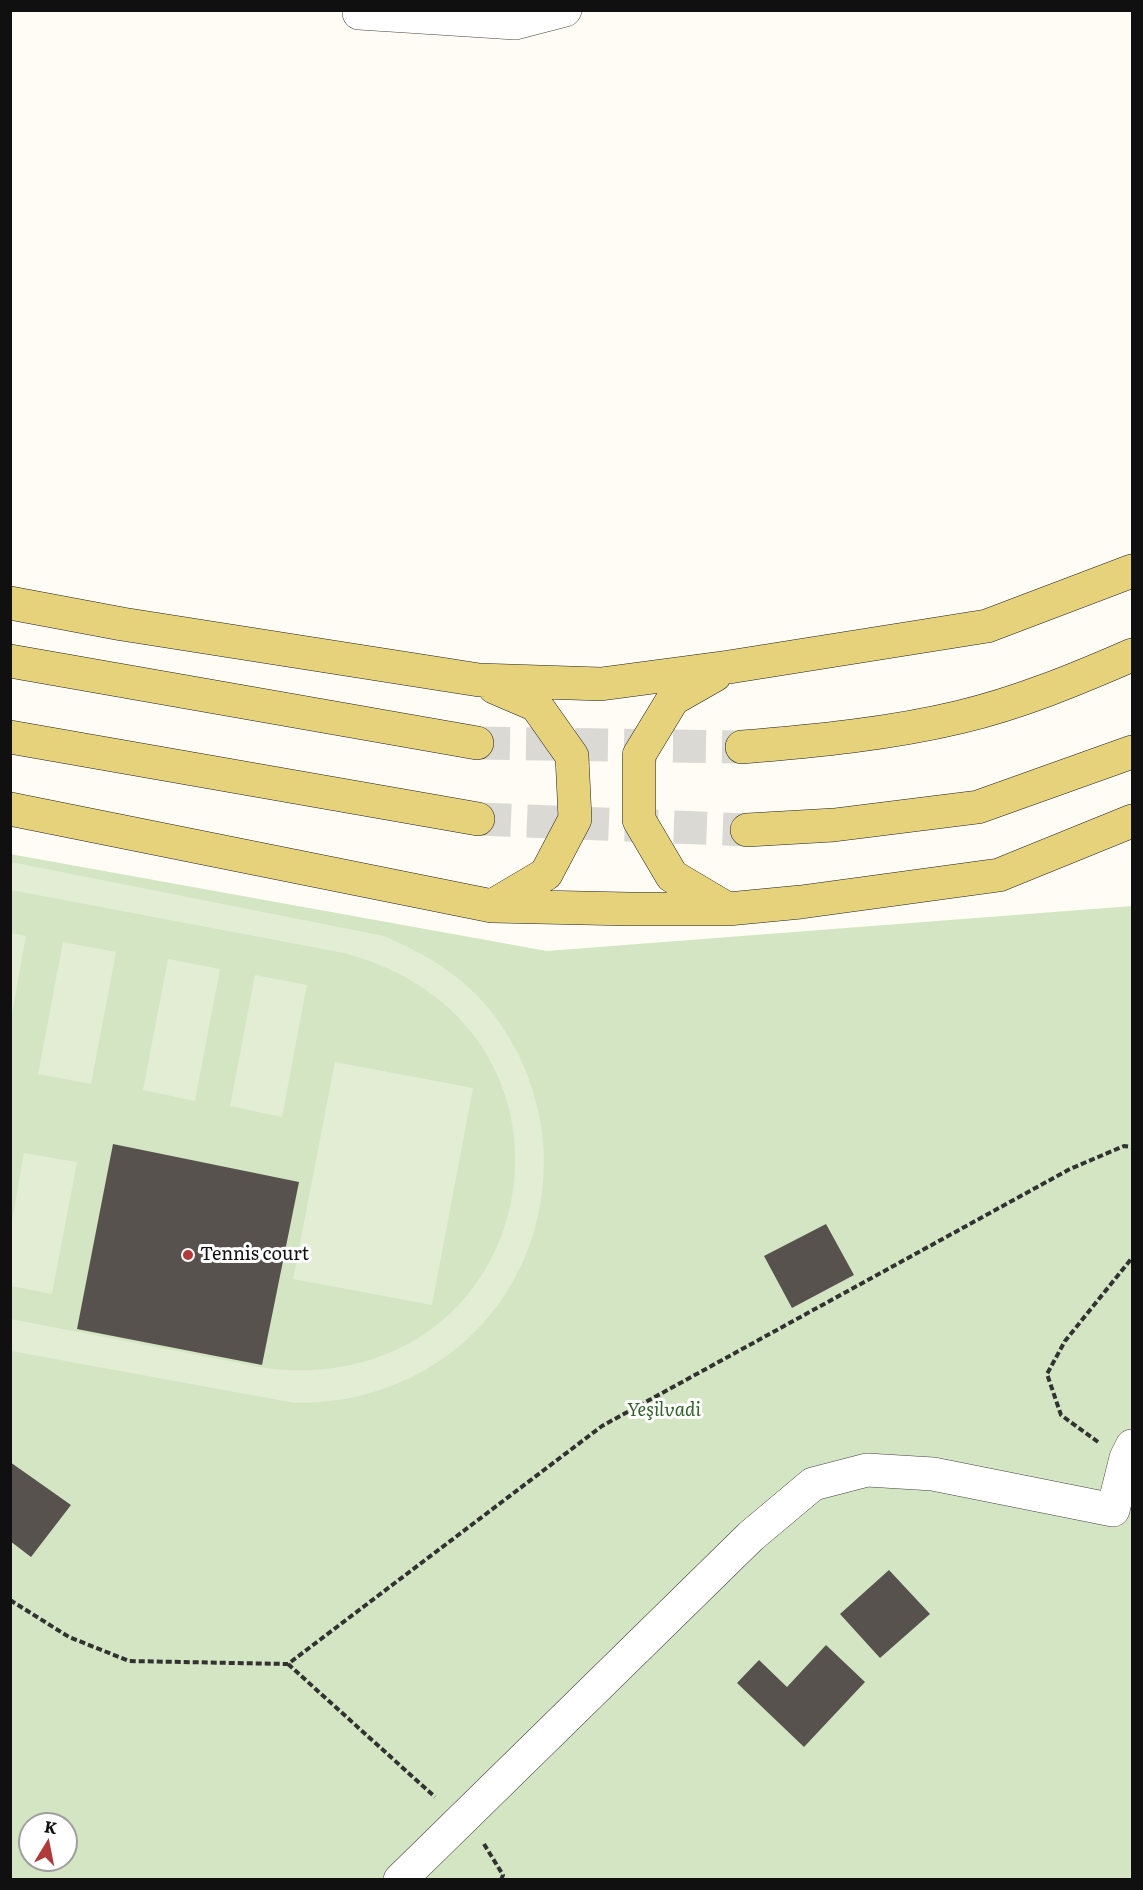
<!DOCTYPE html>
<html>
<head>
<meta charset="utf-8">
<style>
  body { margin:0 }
  #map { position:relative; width:1143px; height:1890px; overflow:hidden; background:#fefcf5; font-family:Literata,serif }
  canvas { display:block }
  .frame { position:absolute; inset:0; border:12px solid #101010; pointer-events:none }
  .north { position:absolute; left:18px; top:1812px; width:60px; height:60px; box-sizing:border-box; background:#fff; border:2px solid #9f9f9f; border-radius:50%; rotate:10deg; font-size:16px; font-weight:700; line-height:24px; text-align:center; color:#101010 }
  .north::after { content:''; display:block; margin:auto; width:21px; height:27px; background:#b0393a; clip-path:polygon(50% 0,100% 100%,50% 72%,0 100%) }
</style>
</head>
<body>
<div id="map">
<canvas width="1143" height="1890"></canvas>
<div class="frame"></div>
<div class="north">K</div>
</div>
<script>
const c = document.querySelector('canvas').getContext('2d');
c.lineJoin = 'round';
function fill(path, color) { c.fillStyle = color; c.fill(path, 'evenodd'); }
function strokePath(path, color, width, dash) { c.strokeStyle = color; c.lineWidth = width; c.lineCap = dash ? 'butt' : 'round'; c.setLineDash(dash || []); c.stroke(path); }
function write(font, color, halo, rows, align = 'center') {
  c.font = font + ' Literata,serif'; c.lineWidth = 6; c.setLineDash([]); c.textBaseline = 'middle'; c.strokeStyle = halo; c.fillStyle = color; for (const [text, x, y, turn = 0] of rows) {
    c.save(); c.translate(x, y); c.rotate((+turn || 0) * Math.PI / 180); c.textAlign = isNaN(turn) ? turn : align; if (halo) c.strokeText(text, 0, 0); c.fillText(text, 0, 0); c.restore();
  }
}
fill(new Path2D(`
  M 10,854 L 547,951 L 1132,906 L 1132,1879 L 11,1879 ZM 30,1824 L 66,1824 L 66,1860 L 30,1860 Z`), '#d3e5c2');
fill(new Path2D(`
  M 11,862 L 384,936 C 429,955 471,981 499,1022 C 595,1159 531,1350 367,1394 C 344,1401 319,1402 295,1403 L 11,1351 L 11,1319 L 265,1368 C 544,1402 617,1026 344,953 L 11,890 Z
  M 11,933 L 26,936 L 11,1019 L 10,933 Z
  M 63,942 L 116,952 L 91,1084 L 38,1074 Z
  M 168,959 L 220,969 L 195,1101 L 143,1090 Z
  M 255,975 L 307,985 L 282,1117 L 230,1106 Z
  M 335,1062 L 473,1088 L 432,1305 L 293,1279 Z
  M 24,1153 L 77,1162 L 52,1294 L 11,1286 L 11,1226 Z`), '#e3edd3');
fill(new Path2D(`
  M 113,1144 L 299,1182 L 262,1365 L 77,1329 Z
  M 826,1224 L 854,1275 L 792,1308 L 764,1256 Z
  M 10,1462 L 71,1505 L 31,1557 L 10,1541 Z
  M 889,1570 L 930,1614 L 880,1658 L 840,1614 Z
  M 826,1645 L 865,1682 L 804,1747 L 737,1683 L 759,1660 L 787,1687 Z`), '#58524e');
strokePath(new Path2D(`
  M 477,743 L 742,747
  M 478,819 L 747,830`), '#dad9d3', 33, [33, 16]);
const minor = new Path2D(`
  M 359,13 L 515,23 L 565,10
  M 400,1880 L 751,1536 L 813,1484 L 867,1470 L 933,1474 L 1113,1510 L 1126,1458 L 1132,1446`);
const major = new Path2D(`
  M 10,603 L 122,624 L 479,680 L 601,684 L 729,667 L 987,626 L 1132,571
  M 10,661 L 477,743
  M 715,675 L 673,699 L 639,755 L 639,820 L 672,876 L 726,908
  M 10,737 L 478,819
  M 742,747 C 815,741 889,734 960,717 C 1019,703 1077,679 1132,655
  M 10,809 L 492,906 L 629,909 L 728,909 L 801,902 L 999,875 L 1132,821
  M 747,830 L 834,825 L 978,807 L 1132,752
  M 492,906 L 546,874 L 575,819 L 572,756 L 536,705 L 494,687`);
strokePath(minor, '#434343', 34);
strokePath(major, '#212121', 34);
strokePath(new Path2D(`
  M 1098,1442 L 1061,1415 L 1047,1374 L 1065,1341 L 1132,1258
  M 10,1600 L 69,1637 L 129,1661 L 288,1664 L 602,1426 L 1070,1169 L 1124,1146 L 1132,1147
  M 288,1664 L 435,1797
  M 484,1844 L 503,1875 L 501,1880`), '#323232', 4, [6, 3]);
strokePath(minor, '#fff', 33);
strokePath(major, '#e7d27c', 33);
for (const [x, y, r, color] of [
  [188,1255,6,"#b0393a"]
]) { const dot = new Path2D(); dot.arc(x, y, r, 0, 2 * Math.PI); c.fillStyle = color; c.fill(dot); strokePath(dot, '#fff', 2); }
write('18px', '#101010', '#fff', [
  ["Tennis court",200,1255]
], 'left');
write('italic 18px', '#316128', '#fff', [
  ["Yeşilvadi",664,1411]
]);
</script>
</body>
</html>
